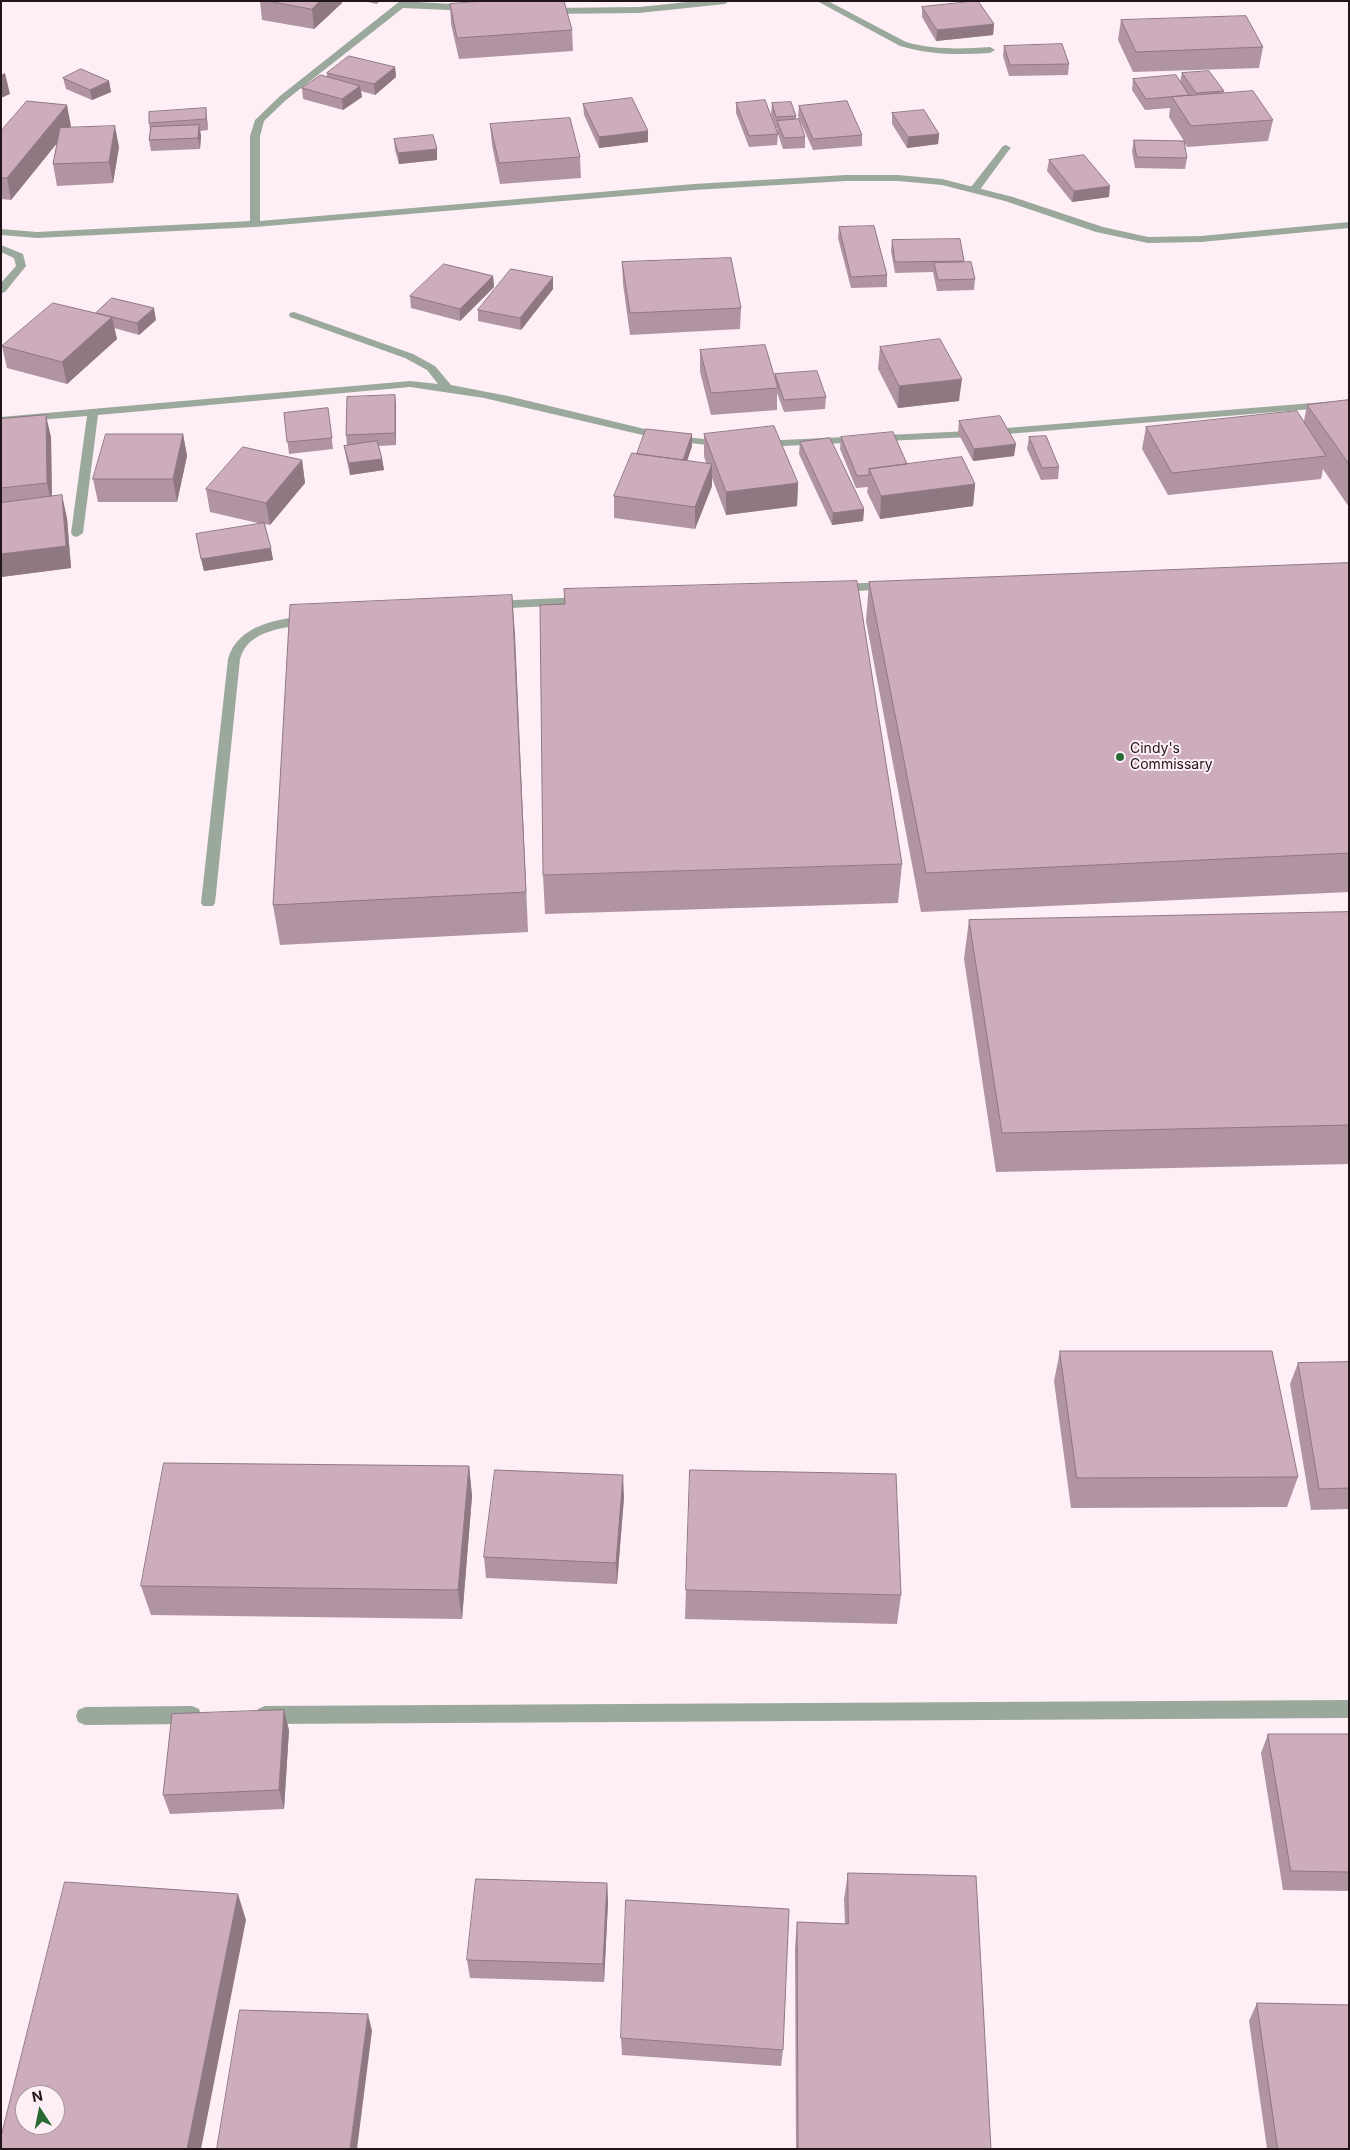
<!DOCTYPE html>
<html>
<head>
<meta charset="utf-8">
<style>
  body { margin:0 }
  #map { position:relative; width:1350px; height:2150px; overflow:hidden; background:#fdeff5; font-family:Inter,sans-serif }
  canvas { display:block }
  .frame { position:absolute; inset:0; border:2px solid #21151a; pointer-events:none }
  .north { position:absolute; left:15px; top:2085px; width:50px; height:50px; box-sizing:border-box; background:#fdeff5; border:1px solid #a5989d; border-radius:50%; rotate:349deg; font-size:14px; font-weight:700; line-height:20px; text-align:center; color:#21151a }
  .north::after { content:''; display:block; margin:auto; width:18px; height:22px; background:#296a34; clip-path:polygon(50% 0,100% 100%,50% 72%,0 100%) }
</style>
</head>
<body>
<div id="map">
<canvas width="1350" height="2150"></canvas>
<div class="frame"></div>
<div class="north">N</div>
</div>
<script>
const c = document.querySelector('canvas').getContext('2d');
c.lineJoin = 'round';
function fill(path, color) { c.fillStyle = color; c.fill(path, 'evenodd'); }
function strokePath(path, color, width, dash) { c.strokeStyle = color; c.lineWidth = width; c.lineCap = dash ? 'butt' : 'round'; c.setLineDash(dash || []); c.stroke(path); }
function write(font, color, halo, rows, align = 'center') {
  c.font = font + ' Inter,sans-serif'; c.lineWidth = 4; c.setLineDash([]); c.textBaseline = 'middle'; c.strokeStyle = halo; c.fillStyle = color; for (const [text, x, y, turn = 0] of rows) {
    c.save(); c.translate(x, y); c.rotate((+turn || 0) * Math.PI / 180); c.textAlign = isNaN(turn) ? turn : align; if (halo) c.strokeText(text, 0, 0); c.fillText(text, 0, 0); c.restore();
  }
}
fill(new Path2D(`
  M 1006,145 L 1011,148 L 1009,150 L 979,191 L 971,191 L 971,187 L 1003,146 Z
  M 889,582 L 893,583 L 895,586 L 893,589 L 839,592 L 833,588 L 839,584 Z
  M 584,597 L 590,601 L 588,604 L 492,609 L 486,605 L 492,601 Z
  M 310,615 L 314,616 L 316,619 L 314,622 C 288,629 249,627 240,659 L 215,903 L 213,906 L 203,906 L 201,903 L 228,659 C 238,624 279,619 310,615 Z`), '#9aa99b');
fill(new Path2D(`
  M 400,1 L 470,5 L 474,8 L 470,11 L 403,8 L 286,100 L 264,121 L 260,136 L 260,221 L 694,184 L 846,175 L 898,175 L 942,179 L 1013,197 L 1103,227 L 1148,237 L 1201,236 L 1349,222 L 1349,228 L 1201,242 L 1148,243 L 1096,232 L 1005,201 L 942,185 L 898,181 L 846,181 L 694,190 L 255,227 L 37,238 L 1,235 L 1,229 L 37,232 L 250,221 L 250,136 L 255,120 L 280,96 Z
  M 697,1 L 729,1 L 725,4 L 639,13 L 548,14 L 544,11 L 548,8 L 639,7 Z
  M 817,1 L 828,1 L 906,42 C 934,50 962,49 990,47 L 995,50 L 990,53 C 959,55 930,55 900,46 Z
  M 1,245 L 23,254 L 26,266 L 5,292 L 1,293 L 1,283 L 16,266 L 14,258 L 1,252 Z
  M 294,312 L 413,354 L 435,366 L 451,385 L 508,396 L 649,430 L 694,438 L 724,441 L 730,444 L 724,447 L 664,440 L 484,398 L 410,387 L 98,415 L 83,533 L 77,537 L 73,536 L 71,533 L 87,416 L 1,423 L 1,417 L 410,381 L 438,384 L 427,370 L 405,358 L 290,317 L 289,315 L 290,313 Z
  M 1349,400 L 1349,406 L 970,437 L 762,447 L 756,444 L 762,441 L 970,431 Z
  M 1349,1700 L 1349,1718 L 265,1724 L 258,1721 L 256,1715 L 258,1709 L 265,1706 Z
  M 192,1706 L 199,1709 L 201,1715 L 199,1721 L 192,1724 L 85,1725 L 78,1722 L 76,1716 L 78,1710 L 85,1707 Z`), '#9aa99b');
fill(new Path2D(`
  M 260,1 L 342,1 L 342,3 L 314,29 L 262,20 Z
  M 363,1 L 380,1 L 377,4 Z
  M 450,4 L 572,30 L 573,51 L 459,59 L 451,24 Z
  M 922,7 L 994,24 L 993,35 L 936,41 L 922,17 Z
  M 1121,20 L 1263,47 L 1259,68 L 1133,72 L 1118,40 Z
  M 1004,46 L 1069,64 L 1068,75 L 1009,76 L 1003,56 Z
  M 395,67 L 396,77 L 375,95 L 361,91 L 362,97 L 343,110 L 303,99 L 302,88 L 327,77 L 327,73 Z
  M 1182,73 L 1224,91 L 1223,93 L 1273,120 L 1268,141 L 1187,147 L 1184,142 L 1187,158 L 1185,169 L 1135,168 L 1132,151 L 1134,140 L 1184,141 L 1169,117 L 1170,108 L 1145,110 L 1132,90 L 1133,79 L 1180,82 Z
  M 63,78 L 109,81 L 111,92 L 92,100 L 66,89 Z
  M 736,103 L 778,134 L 777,145 L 749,147 L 736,113 Z
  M 772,103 L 796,116 L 796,119 L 805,137 L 805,148 L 783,149 L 777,131 L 777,128 L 776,128 L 771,114 Z
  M 583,104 L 648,131 L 648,142 L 599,148 L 584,115 Z
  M 799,106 L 862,135 L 862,146 L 813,150 L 798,116 Z
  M 892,113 L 939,134 L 938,144 L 907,148 L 892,124 Z
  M 207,119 L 208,130 L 200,131 L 201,136 L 200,149 L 151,151 L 149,140 L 150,131 L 149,123 Z
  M 490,124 L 580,157 L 581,178 L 500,184 L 492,145 Z
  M 71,126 L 69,128 L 119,147 L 113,183 L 57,186 L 53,164 L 57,143 L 11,200 L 1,199 L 1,131 Z
  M 394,139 L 437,149 L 437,160 L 399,164 L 395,150 Z
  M 1049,160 L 1109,197 L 1072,202 L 1047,171 Z
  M 839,227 L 887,275 L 887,287 L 851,288 L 838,238 Z
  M 892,240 L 964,261 L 964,262 L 975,279 L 974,290 L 937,291 L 933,272 L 895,273 L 891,251 Z
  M 622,262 L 741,308 L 740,329 L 630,335 L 623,284 Z
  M 493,276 L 494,287 L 460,321 L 411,308 L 410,296 Z
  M 553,289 L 521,330 L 478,321 L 478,310 Z
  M 96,313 L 156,320 L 139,335 L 114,328 L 117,339 L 67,384 L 7,368 L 2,346 Z
  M 880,347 L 959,401 L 898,408 L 878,369 Z
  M 700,350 L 775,380 L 775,374 L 826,397 L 825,409 L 784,412 L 777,393 L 777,410 L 711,415 L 700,372 Z
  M 1349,400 L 1349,507 L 1323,469 L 1321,479 L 1168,495 L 1142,449 L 1146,427 L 1304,421 L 1307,405 Z
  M 396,406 L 396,445 L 379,446 L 382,459 L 384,470 L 350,475 L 346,457 L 344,446 L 347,445 L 346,435 Z
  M 328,408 L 333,449 L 289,454 L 284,413 Z
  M 1,419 L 51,437 L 52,497 L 67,518 L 71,568 L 1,577 Z
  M 959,421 L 1014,456 L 973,461 L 958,433 Z
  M 183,434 L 187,456 L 177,502 L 98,502 L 93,479 Z
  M 692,434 L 692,446 L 687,461 L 706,463 L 704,456 L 704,434 L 798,483 L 797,506 L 726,515 L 712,478 L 712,486 L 695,529 L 614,518 L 614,496 L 637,454 Z
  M 841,437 L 907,464 L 975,484 L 973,506 L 880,519 L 867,492 L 868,487 L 856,488 L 840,449 Z
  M 1029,437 L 1059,467 L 1058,479 L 1041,480 L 1027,449 Z
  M 800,442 L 864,509 L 863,521 L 832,525 L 799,454 Z
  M 302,460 L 305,483 L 270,525 L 265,524 L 273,560 L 204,571 L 196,534 L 262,524 L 210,512 L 206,489 Z
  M 1349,563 L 1349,892 L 921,912 L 866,621 L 869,582 Z
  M 512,595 L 528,932 L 280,945 L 273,905 Z
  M 902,864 L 898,903 L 545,914 L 543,875 Z
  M 1349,912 L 1349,1164 L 996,1172 L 964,959 L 969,920 Z
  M 1060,1351 L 1298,1477 L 1287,1507 L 1071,1508 L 1054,1381 Z
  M 1349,1362 L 1349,1509 L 1311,1510 L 1290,1384 L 1298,1363 Z
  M 469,1466 L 472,1496 L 462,1619 L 151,1615 L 141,1586 Z
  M 624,1497 L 617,1584 L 486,1578 L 484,1557 Z
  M 686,1590 L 901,1595 L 897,1624 L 685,1619 Z
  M 289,1730 L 284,1809 L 170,1814 L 163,1795 Z
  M 1268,1734 L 1349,1734 L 1349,1891 L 1283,1890 L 1261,1753 Z
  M 848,1873 L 991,2149 L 796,2149 L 795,1948 L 797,1922 L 845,1924 L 844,1899 Z
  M 607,1883 L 608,1902 L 604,1982 L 470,1978 L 467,1960 Z
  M 1257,2003 L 1349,2149 L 1267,2149 L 1249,2021 Z
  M 621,2038 L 783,2050 L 781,2066 L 622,2055 Z`), '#b094a1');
fill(new Path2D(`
  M 320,1 L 342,1 L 342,3 L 314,29 L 312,9 Z
  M 994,24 L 993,35 L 936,41 L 937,30 Z
  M 395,67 L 396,77 L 375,95 L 374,84 Z
  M 5,73 L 10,94 L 1,98 L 1,75 Z
  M 109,81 L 111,92 L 92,100 L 90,90 Z
  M 360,86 L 362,97 L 343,110 L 342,99 Z
  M 67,105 L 71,126 L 11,200 L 7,178 Z
  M 206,108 L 208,130 L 206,119 Z
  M 199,125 L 201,136 L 200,149 L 198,138 Z
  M 115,126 L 119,147 L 113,183 L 109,162 Z
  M 648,131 L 648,142 L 599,148 L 599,137 Z
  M 939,134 L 938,144 L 907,148 L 908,137 Z
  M 437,149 L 437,160 L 399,164 L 398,153 Z
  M 1110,186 L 1109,197 L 1072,202 L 1074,191 Z
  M 493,276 L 494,287 L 460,321 L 460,309 Z
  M 553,277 L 553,289 L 521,330 L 520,318 Z
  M 154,308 L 156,320 L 139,335 L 137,323 Z
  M 112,317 L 117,339 L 67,384 L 62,362 Z
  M 962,379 L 959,401 L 898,408 L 899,386 Z
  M 395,395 L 396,406 L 396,445 L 395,433 Z
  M 46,415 L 51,437 L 52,506 L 47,483 Z
  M 183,434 L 187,456 L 177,502 L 173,479 Z
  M 692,434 L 692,446 L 683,473 L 683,462 Z
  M 1016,444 L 1014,456 L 973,461 L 974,449 Z
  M 382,459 L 384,470 L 350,475 L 349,463 Z
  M 302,460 L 305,483 L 270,525 L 266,503 Z
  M 712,464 L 712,486 L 695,529 L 695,507 Z
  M 798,483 L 797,506 L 726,515 L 726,492 Z
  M 975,484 L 973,506 L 880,519 L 881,496 Z
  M 62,495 L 67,518 L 71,568 L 1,577 L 1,554 Z
  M 864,509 L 863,521 L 832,525 L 833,513 Z
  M 271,548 L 273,560 L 204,571 L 201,559 Z
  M 512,595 L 515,634 L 528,932 L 526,892 Z
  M 469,1466 L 472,1496 L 462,1619 L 458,1590 Z
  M 623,1475 L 624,1497 L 617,1584 L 616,1563 Z
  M 284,1710 L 289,1730 L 284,1809 L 279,1790 Z
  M 607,1883 L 608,1902 L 604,1982 L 603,1964 Z
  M 238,1894 L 246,1920 L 201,2149 L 187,2149 Z
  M 368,2014 L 372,2031 L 357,2149 L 350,2149 Z`), '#907883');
const building = new Path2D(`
  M 268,1 L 320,1 L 312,9 Z
  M 483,1 L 564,1 L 572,30 L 457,38 L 450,4 Z
  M 978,1 L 994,24 L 937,30 L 922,7 Z
  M 1246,16 L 1263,47 L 1136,52 L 1121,20 Z
  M 1062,44 L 1069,64 L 1010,65 L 1004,46 Z
  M 349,56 L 395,67 L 374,84 L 327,73 Z
  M 81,69 L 109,81 L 90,90 L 63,78 Z
  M 1209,71 L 1224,91 L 1196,93 L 1182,73 Z
  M 321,75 L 360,86 L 342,99 L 302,88 Z
  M 1176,75 L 1189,95 L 1146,99 L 1133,79 Z
  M 1253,91 L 1273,120 L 1191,126 L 1172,97 Z
  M 632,98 L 648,131 L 599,137 L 583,104 Z
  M 765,100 L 778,134 L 749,136 L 736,103 Z
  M 27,101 L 67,105 L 7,178 L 1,178 L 1,131 Z
  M 847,101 L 862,135 L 813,139 L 799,106 Z
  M 791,102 L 796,116 L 776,117 L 772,103 Z
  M 206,108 L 206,119 L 149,123 L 149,112 Z
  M 924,110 L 939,134 L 908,137 L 892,113 Z
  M 570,118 L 580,157 L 499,163 L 490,124 Z
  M 799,119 L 805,137 L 784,138 L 777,121 Z
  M 199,125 L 198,138 L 149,140 L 151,127 Z
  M 115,126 L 109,162 L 53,164 L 60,128 Z
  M 433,135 L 437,149 L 398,153 L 394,139 Z
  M 1134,140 L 1184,141 L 1187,158 L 1137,157 Z
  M 1084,155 L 1110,186 L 1074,191 L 1049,160 Z
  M 874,226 L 887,275 L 851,277 L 839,227 Z
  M 960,239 L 964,261 L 895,262 L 892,240 Z
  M 731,258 L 741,308 L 630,313 L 622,262 Z
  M 971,262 L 975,279 L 938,280 L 934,263 Z
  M 444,264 L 493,276 L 460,309 L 410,296 Z
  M 511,269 L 553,277 L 520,318 L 478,310 Z
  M 112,298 L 154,308 L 137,323 L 96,313 Z
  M 53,303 L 112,317 L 62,362 L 2,346 Z
  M 940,339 L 962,379 L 899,386 L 880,347 Z
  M 765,345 L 778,388 L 711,393 L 700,350 Z
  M 817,371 L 826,397 L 784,400 L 775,374 Z
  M 395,395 L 395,433 L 346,435 L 347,397 Z
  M 1349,400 L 1349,464 L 1307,405 Z
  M 328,408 L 332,438 L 287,442 L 284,413 Z
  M 1297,411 L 1326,456 L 1172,473 L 1146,427 Z
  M 46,415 L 47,483 L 1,488 L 1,419 Z
  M 1000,416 L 1016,444 L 974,449 L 959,421 Z
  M 774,426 L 798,483 L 726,492 L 704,434 Z
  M 646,429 L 692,434 L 683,460 L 637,454 Z
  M 893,432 L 907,464 L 869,469 L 869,475 L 857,476 L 841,437 Z
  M 106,434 L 183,434 L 173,479 L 93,479 Z
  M 1046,436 L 1059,467 L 1042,468 L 1029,437 Z
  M 830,438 L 864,509 L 833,513 L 800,442 Z
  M 377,441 L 382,459 L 349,463 L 344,446 Z
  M 243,447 L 302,460 L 266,503 L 206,489 Z
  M 632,453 L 712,464 L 695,507 L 614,496 Z
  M 962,457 L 975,484 L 881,496 L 869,469 Z
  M 62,495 L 66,546 L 1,554 L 1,503 Z
  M 264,523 L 271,548 L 201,559 L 196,534 Z
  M 1349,563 L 1349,853 L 926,873 L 869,582 Z
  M 857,581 L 902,864 L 543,875 L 540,605 L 565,604 L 564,589 Z
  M 512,595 L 526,892 L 273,905 L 290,605 Z
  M 1349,912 L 1349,1125 L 1002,1133 L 969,920 Z
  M 1060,1351 L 1272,1351 L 1298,1477 L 1077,1478 Z
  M 1349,1362 L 1349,1488 L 1319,1489 L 1298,1363 Z
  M 164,1463 L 469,1466 L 458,1590 L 141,1586 Z
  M 495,1470 L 623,1475 L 616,1563 L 484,1557 Z
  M 690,1470 L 896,1474 L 901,1595 L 686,1590 Z
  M 284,1710 L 279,1790 L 163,1795 L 172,1714 Z
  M 1268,1734 L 1349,1734 L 1349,1872 L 1291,1871 Z
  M 848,1873 L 976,1876 L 991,2149 L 798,2149 L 797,1922 L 848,1924 Z
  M 476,1879 L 607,1883 L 603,1964 L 467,1960 Z
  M 65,1882 L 238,1894 L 187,2149 L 1,2149 L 1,2137 ZM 25,2095 L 55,2095 L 55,2125 L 25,2125 Z
  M 626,1900 L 789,1909 L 783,2050 L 621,2038 Z
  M 1257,2003 L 1349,2005 L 1349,2149 L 1278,2149 Z
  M 240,2010 L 368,2014 L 350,2149 L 217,2149 Z`);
fill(building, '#cdacbb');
strokePath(building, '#907883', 1);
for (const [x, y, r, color] of [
  [1120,757,5,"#296a34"]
]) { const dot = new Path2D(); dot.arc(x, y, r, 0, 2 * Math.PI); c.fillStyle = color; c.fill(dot); strokePath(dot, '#fdeff5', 2); }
write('14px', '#21151a', '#fdeff5', [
  ["Cindy's",1130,749],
  ["Commissary",1130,765]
], 'left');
</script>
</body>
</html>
